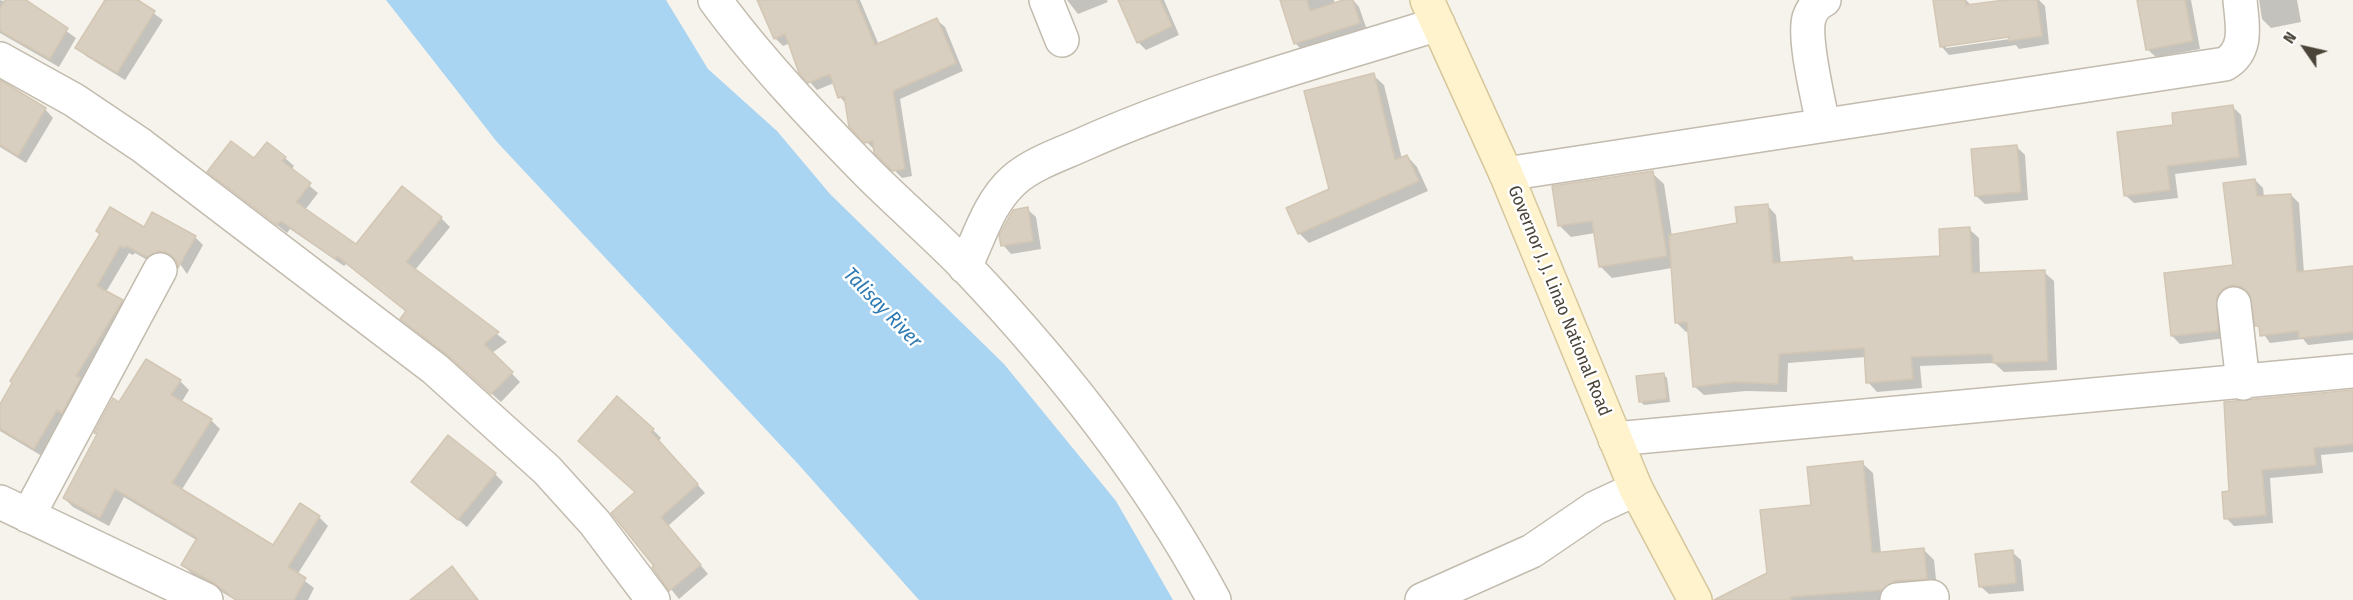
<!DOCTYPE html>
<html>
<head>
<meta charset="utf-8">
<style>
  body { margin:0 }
  #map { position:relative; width:2353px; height:600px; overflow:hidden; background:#f6f3ec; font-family:"Fira Sans Condensed",sans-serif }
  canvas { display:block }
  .north { position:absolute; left:2275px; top:18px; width:60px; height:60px; -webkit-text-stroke:4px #fff; paint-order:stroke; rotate:304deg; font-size:16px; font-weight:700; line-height:24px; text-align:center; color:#4b4439 }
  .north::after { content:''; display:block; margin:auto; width:21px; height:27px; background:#4b4439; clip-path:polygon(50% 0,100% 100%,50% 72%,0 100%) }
</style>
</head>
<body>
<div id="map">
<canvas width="2353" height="600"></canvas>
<div class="north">N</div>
</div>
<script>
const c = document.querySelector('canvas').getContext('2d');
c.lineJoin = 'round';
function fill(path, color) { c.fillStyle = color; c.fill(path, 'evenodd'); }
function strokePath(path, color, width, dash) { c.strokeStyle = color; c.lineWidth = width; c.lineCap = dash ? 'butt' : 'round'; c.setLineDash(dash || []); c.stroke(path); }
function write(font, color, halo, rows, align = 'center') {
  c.font = font + ' "Fira Sans Condensed",sans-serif'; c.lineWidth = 5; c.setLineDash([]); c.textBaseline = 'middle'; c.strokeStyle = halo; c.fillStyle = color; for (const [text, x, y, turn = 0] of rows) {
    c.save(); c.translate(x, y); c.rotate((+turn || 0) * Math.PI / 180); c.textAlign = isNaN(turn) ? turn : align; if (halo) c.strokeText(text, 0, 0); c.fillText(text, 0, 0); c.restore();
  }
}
fill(new Path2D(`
  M 386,0 L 666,0 L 708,69 L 777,131 L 830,194 L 1004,364 L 1116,501 L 1173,600 L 919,600 L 799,465 L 497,142 Z`), '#a9d4f2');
fill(new Path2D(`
  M 0,0 L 6,2 L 23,0 L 76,38 L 59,67 L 0,33 Z
  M 107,0 L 135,0 L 163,20 L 125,80 L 86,56 L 77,47 Z
  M 758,0 L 860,0 L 879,45 L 937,20 L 945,27 L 963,71 L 900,99 L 912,176 L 902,178 L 851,126 L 847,105 L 840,97 L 834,83 L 817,90 L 809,81 L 790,43 L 783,46 L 775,38 Z
  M 1067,0 L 1107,0 L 1108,2 L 1078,14 Z
  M 1129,0 L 1164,0 L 1179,35 L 1146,50 L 1138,42 Z
  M 1280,0 L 1334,0 L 1335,4 L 1353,0 L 1359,7 L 1367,30 L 1303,51 L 1295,43 Z
  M 1948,0 L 1966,0 L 1972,6 L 2016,0 L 2039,0 L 2045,6 L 2049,44 L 2019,49 L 2016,45 L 1949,55 L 1941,46 ZM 2016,35 L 2017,38 L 1946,48 L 1946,44 Z
  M 2139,0 L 2191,0 L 2200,49 L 2156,57 L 2147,49 Z
  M 2259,0 L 2297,0 L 2301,22 L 2271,28 L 2262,19 Z
  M 1373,75 L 1384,85 L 1402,159 L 1407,156 L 1417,167 L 1428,191 L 1309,243 L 1299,233 L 1331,190 Z
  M 0,82 L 45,109 L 53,118 L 26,163 L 0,147 Z
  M 2233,107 L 2241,115 L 2247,165 L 2175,174 L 2178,198 L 2134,203 L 2125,195 L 2175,126 Z
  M 2017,147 L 2025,155 L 2028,200 L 1985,204 L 1976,196 Z
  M 285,158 L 294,166 L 291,170 L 318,193 L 305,210 L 357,246 L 441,218 L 450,227 L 415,270 L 507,342 L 492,353 L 520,382 L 501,402 L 457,363 L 410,327 L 402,318 L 407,312 L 346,264 L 344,266 L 290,229 L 287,233 L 209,172 L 254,160 Z
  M 1652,173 L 1664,184 L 1672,236 L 1738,225 L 1767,205 L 1776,215 L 1781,264 L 1852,258 L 1856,263 L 1941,258 L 1969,229 L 1979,238 L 1980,275 L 2044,272 L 2054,281 L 2057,370 L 2004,372 L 1994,363 L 1920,366 L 1922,388 L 1877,392 L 1868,382 L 1866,357 L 1788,363 L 1787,392 L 1746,391 L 1704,395 L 1694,386 L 1689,331 L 1686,332 L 1676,322 L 1672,268 L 1612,278 L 1601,267 L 1595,233 L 1571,237 L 1560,226 Z
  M 2255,180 L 2263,188 L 2264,197 L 2291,195 L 2299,203 L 2304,273 L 2353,268 L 2353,340 L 2308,345 L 2303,339 L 2270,343 L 2257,325 L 2251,295 L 2241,293 L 2226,338 L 2180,344 L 2172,336 L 2234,267 Z
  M 1027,209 L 1036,217 L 1041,249 L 1011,254 L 1003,245 Z
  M 145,229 L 195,237 L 203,245 L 187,274 L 178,261 L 168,259 L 156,265 L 135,253 L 133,255 L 129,253 L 106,292 L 130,309 L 42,456 L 0,431 L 0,407 L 101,235 Z
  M 1663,374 L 1667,378 L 1670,402 L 1644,405 L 1640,401 Z
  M 180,381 L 189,390 L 181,403 L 211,420 L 220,429 L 181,491 L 273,547 L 319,517 L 328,526 L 297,575 L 314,588 L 308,600 L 235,600 L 192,574 L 183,565 L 198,541 L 124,497 L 109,526 L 73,507 L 64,498 L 120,404 Z
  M 2353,391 L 2353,452 L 2321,455 L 2323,473 L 2270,478 L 2273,523 L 2234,526 L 2226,518 L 2230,493 Z
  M 653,430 L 661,438 L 659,441 L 705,493 L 668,526 L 708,574 L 679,599 L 654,568 L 656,566 L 637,492 L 588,449 Z
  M 1862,463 L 1873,473 L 1881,553 L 1924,550 L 1934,560 L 1937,589 L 1886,600 L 1750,600 L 1813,506 Z
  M 495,474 L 503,482 L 467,527 L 413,482 Z
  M 2012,552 L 2021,560 L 2024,591 L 1989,594 L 1980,586 Z`), '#0003');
const building = new Path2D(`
  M 5,0 L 26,0 L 68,28 L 50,59 L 0,31 L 0,8 Z
  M 105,0 L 138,0 L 155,11 L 117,73 L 75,48 Z
  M 757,0 L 856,0 L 875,45 L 937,18 L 956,63 L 893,91 L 905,169 L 892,171 L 874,153 L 873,141 L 865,143 L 849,127 L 844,96 L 838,98 L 830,74 L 808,83 L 799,73 L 785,34 L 774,39 Z
  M 1118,0 L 1160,0 L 1172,26 L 1137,43 Z
  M 1280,0 L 1307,0 L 1310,11 L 1343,0 L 1353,0 L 1360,23 L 1294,44 Z
  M 1933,0 L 1965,0 L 1966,5 L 2005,0 L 2037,0 L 2042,36 L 2009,41 L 2009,37 L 1940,47 Z
  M 2137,0 L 2185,0 L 2193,41 L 2146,50 Z
  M 1374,73 L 1395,160 L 1407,155 L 1419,181 L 1298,234 L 1286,208 L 1329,189 L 1304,91 Z
  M 0,80 L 46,108 L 18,156 L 0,145 Z
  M 2233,105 L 2239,157 L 2167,166 L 2170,190 L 2124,196 L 2117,132 L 2173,125 L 2172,113 Z
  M 231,141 L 254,158 L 267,142 L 286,157 L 282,161 L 311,183 L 296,202 L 356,244 L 402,186 L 442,217 L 406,262 L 499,332 L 484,344 L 513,372 L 491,394 L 446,354 L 400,319 L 406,311 L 337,256 L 335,259 L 281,221 L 277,225 L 207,172 Z
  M 2017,145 L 2021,192 L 1975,196 L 1971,149 Z
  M 1653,171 L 1667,256 L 1599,267 L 1592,221 L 1558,226 L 1552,186 Z
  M 2255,179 L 2257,196 L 2291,194 L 2297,272 L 2353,266 L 2353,332 L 2299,338 L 2298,331 L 2260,336 L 2259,326 L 2255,326 L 2249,293 L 2242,287 L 2232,285 L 2223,289 L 2217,297 L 2218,331 L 2171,336 L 2164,273 L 2233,265 L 2223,183 Z
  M 1768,204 L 1773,263 L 1852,257 L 1853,261 L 1940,256 L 1939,229 L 1970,227 L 1972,273 L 2045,270 L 2048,361 L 1993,363 L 1992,354 L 1911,357 L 1913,379 L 1866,383 L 1864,348 L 1779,354 L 1778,384 L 1735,382 L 1693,387 L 1687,322 L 1675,323 L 1669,235 L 1737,223 L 1735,207 Z
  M 110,207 L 144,227 L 152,212 L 196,236 L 178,268 L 176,260 L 168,253 L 159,251 L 147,257 L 126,246 L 124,248 L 120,246 L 97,286 L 123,300 L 76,376 L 81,378 L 62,413 L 57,410 L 34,449 L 0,429 L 0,404 L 12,383 L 10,381 L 100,234 L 96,231 Z
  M 1028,207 L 1033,241 L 1001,246 L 999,235 L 1013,210 Z
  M 146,359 L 181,380 L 171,395 L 212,419 L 172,483 L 273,545 L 300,503 L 320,516 L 288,567 L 306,578 L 294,600 L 236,600 L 214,583 L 181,565 L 197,538 L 115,489 L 100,518 L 63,498 L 97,434 L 94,433 L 113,398 L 119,402 Z
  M 1664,373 L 1667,399 L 1639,402 L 1636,376 Z
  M 2353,390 L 2353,444 L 2314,448 L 2316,465 L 2262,470 L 2266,515 L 2224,519 L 2222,492 L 2229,491 L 2224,402 Z
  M 617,396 L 654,429 L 651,432 L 698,484 L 661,517 L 701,565 L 669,591 L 652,567 L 654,566 L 611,513 L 635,492 L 578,441 Z
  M 448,435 L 496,473 L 458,520 L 411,482 Z
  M 1863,461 L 1872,553 L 1924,548 L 1927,579 L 1895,581 L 1882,590 L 1790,597 L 1792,600 L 1714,600 L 1767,573 L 1760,510 L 1811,505 L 1807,467 Z
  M 2013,550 L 2016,583 L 1979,587 L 1975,554 Z
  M 452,566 L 478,600 L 410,600 Z`);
fill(building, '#d8cfc1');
strokePath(building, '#d3c7b4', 1.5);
const street = new Path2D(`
  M 715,0 C 758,59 816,120 868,173 C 900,205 934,234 966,267 C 1062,368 1148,477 1214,600
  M 1046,0 L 1062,40
  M 0,59 L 74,100 L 141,145 L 435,369 L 547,470 L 595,523 L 653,600
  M 1823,125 C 1819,101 1803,40 1809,18 C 1812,9 1816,4 1824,0
  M 1506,174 L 2225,64 C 2249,50 2242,24 2240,0
  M 965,267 C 979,238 989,202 1014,180 C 1033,163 1062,154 1086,143 C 1199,93 1321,61 1438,24
  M 2234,304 L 2243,383
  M 1615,439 L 2353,371
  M 0,502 L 206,600
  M 28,516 L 160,270
  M 1422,600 L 1532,551 L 1595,508 L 1636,489
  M 1897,600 L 1932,597`);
const secondary = new Path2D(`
  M 1427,0 L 1506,174 L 1636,489 L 1695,600`);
strokePath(street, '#c2bbae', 36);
strokePath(secondary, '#d6c79b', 36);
strokePath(street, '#fff', 33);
strokePath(secondary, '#fff3cd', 33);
write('18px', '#4b4439', '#fff', [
  ["Governor J. J. Linao National Road",1559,301,68]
]);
write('italic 20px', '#2e7ab2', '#fff', [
  ["Talisay River",882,308,46]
]);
</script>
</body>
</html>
